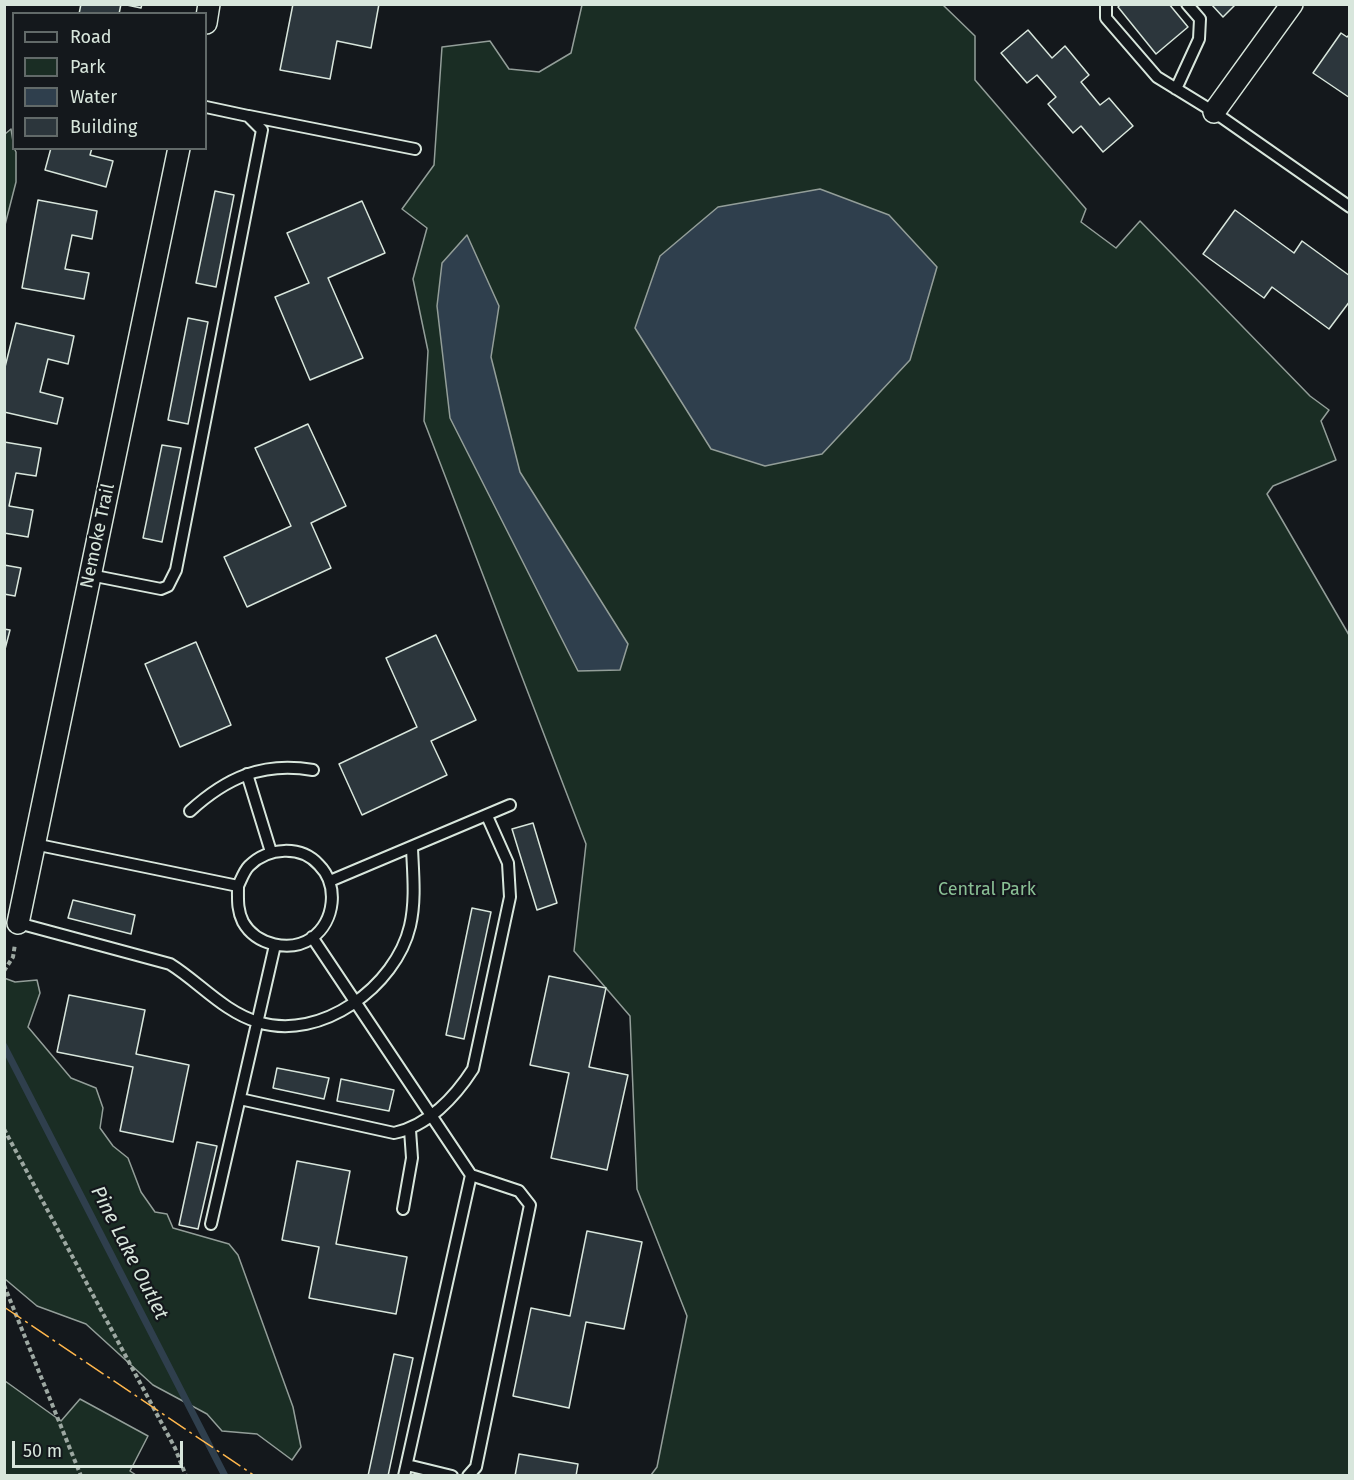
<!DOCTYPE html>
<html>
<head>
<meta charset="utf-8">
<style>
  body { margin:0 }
  #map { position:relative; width:1354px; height:1480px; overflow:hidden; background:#14181c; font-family:"Fira Sans",sans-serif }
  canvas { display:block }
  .frame { position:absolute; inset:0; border:6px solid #d8e6dc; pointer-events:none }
  .legend { position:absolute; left:12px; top:12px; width:195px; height:138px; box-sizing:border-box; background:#14181c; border:2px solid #626a69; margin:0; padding:8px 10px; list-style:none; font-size:18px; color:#d8e6dc }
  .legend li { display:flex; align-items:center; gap:12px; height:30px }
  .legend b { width:30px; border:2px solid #626a69 }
  .scale { position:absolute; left:12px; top:1441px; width:171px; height:27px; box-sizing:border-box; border:3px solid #d8e6dc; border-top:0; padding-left:8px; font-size:18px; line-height:21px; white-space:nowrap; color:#d8e6dc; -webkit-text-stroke:4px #14181c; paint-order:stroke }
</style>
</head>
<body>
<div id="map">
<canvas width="1354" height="1480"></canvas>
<div class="frame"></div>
<ul class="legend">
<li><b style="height:8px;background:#14181c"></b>Road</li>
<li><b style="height:16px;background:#1a2d24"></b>Park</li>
<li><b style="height:16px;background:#2f3f4d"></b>Water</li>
<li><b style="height:16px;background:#2c363c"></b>Building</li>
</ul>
<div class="scale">50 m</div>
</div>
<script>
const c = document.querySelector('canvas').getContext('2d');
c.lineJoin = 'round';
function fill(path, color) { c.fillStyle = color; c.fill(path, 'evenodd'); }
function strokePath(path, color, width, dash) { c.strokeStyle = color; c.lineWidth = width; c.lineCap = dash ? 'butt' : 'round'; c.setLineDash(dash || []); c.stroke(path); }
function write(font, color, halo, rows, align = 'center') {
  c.font = font + ' "Fira Sans",sans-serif'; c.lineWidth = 4.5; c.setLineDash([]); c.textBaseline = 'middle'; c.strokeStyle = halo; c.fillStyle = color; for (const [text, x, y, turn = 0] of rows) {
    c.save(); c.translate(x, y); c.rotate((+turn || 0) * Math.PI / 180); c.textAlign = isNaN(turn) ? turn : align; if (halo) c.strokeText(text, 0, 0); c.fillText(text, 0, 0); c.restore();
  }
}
const green = new Path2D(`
  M 582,5 L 943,5 L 975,36 L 975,80 L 1086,209 L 1081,222 L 1116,248 L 1140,221 L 1310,396 L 1329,410 L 1321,421 L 1336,460 L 1273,486 L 1267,494 L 1349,635 L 1349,1475 L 651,1475 L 657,1467 L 687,1316 L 637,1189 L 630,1016 L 574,951 L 586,844 L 424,421 L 428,351 L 413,279 L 427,228 L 402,209 L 434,165 L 442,47 L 490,41 L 509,69 L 539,72 L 571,53 Z
  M 11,129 L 14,148 L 16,152 L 16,182 L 5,225 L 5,134 Z
  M 4,978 L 15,982 L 37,980 L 40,993 L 28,1027 L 71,1078 L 96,1088 L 103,1108 L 100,1128 L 113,1146 L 128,1158 L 141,1192 L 155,1212 L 167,1214 L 173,1228 L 229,1244 L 238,1255 L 293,1407 L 301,1447 L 292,1460 L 257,1434 L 222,1431 L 207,1414 L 153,1385 L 86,1324 L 37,1306 L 5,1279 Z
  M 5,1381 L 61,1421 L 80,1399 L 148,1436 L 130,1471 L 136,1475 L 5,1475 Z`);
fill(green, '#1a2d24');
strokePath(green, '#939e99', 1.5);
const water = new Path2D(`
  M 820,189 L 889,215 L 937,267 L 910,360 L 822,454 L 765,466 L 711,449 L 635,328 L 660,256 L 718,207 Z
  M 467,235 L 499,306 L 491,357 L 520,472 L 628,644 L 620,670 L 578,671 L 450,418 L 437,306 L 442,263 Z`);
fill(water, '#2f3f4d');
strokePath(water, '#939e99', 1.5);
strokePath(new Path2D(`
  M 4,1046 L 225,1476`), '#2f3f4d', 7);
const building = new Path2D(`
  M 81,4 L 121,4 L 119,14 L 79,14 Z
  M 122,4 L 142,4 L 141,8 Z
  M 293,4 L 379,4 L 371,48 L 337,41 L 330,79 L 280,70 Z
  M 1121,4 L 1169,4 L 1188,27 L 1156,54 L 1118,7 Z
  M 1211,4 L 1236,4 L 1223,17 Z
  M 1028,30 L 1052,58 L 1065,46 L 1089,75 L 1081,82 L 1100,105 L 1109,98 L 1133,126 L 1103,152 L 1081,126 L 1073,133 L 1048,104 L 1056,97 L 1037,75 L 1027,83 L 1001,53 Z
  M 1341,33 L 1347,37 L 1350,34 L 1350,98 L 1313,73 Z
  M 51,148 L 92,148 L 90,155 L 113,161 L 106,187 L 45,170 Z
  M 215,191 L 234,195 L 216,287 L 196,283 Z
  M 38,200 L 97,211 L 92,239 L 72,235 L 65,269 L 89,273 L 84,299 L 22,288 Z
  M 362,201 L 385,253 L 328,278 L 363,358 L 310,380 L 275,297 L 309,283 L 287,233 Z
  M 1235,210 L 1294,253 L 1302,241 L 1350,276 L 1350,301 L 1329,329 L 1272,287 L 1264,298 L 1203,254 Z
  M 188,318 L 208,322 L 188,424 L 168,420 Z
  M 16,323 L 74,336 L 68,364 L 48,359 L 40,392 L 63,398 L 57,424 L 4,412 L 4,371 Z
  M 308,424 L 346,506 L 311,523 L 331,568 L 247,607 L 224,557 L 291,526 L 255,448 Z
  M 4,442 L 41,448 L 36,476 L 16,473 L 9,506 L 33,510 L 28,537 L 4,533 Z
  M 162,445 L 181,448 L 162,542 L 143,538 Z
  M 4,565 L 21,568 L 15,596 L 4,594 Z
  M 4,629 L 10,630 L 4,653 Z
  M 436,635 L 476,720 L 431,741 L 447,775 L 362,815 L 339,764 L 417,727 L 386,658 Z
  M 196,642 L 231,725 L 180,747 L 145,664 Z
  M 533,823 L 557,903 L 537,910 L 512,829 Z
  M 73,900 L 135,915 L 131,934 L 68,918 Z
  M 472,908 L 491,912 L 464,1039 L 446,1035 Z
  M 549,976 L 606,988 L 589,1067 L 628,1075 L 607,1170 L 551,1158 L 569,1073 L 530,1065 Z
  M 69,995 L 145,1010 L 136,1054 L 189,1065 L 173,1142 L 120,1131 L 133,1067 L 57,1052 Z
  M 277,1068 L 329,1078 L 324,1099 L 273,1088 Z
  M 341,1079 L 394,1090 L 389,1111 L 337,1101 Z
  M 197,1142 L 217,1146 L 198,1229 L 179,1225 Z
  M 297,1161 L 350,1171 L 336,1244 L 407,1257 L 396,1314 L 309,1298 L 319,1247 L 282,1240 Z
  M 587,1231 L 642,1242 L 624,1329 L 586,1322 L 569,1408 L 513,1396 L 531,1308 L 570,1316 Z
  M 394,1354 L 413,1358 L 388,1476 L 368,1476 Z
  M 519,1454 L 578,1464 L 576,1476 L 515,1476 Z`);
fill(building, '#2c363c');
strokePath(building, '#d8e6dc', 1.5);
const lane = new Path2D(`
  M 1106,4 L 1106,18 L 1157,77 L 1214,112 L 1350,207
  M 1176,89 L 1199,39 L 1200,19 L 1187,4
  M 249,116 L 415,149
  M 90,575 L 161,589 L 168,586 L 176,570 L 262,130 L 248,116 L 206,107
  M 247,774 L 271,852
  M 190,811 C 226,778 263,761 313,770
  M 34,844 L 238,886 C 241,880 244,871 249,866 C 268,847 301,845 319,865 C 339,885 335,921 312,938 C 290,953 256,945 243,922 C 237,910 238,899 238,886
  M 330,881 L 510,805
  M 18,923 L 170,964 C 199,982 224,1012 258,1022 C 321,1042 396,986 410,926 C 416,900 413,873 412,848
  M 312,937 L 471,1175 L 404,1476
  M 240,1099 L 394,1133 C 428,1126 455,1097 473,1069 L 510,897 L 508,863 L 487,816
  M 403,1209 L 412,1158 L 410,1130
  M 211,1224 L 275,945
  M 407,1465 L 452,1476
  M 468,1476 L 476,1467 L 530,1205 L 519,1191 L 471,1175`);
const street = new Path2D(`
  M 206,23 L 209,4
  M 1214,112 L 1292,4
  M 18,923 L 179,148`);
strokePath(lane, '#d8e6dc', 14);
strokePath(street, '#d8e6dc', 24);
strokePath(new Path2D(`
  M 4,971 L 13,957 L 15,944
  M 4,1129 L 175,1448 L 186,1476
  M 4,1285 L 81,1476`), '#9da8a2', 4, [4.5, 3]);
strokePath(lane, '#14181c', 10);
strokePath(street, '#14181c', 21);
strokePath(new Path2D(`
  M 4,1307 L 255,1476`), '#ffb74d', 1.5, [21, 4.5, 3, 4.5]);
write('18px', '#d8e6dc', '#14181c', [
  ["Nemoke Trail",98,536,-78]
]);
write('18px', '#8ac095', '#14181c', [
  ["Central Park",987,890]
]);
write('italic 20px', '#d8e6dc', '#14181c', [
  ["Pine Lake Outlet",129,1253,63]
]);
</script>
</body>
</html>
